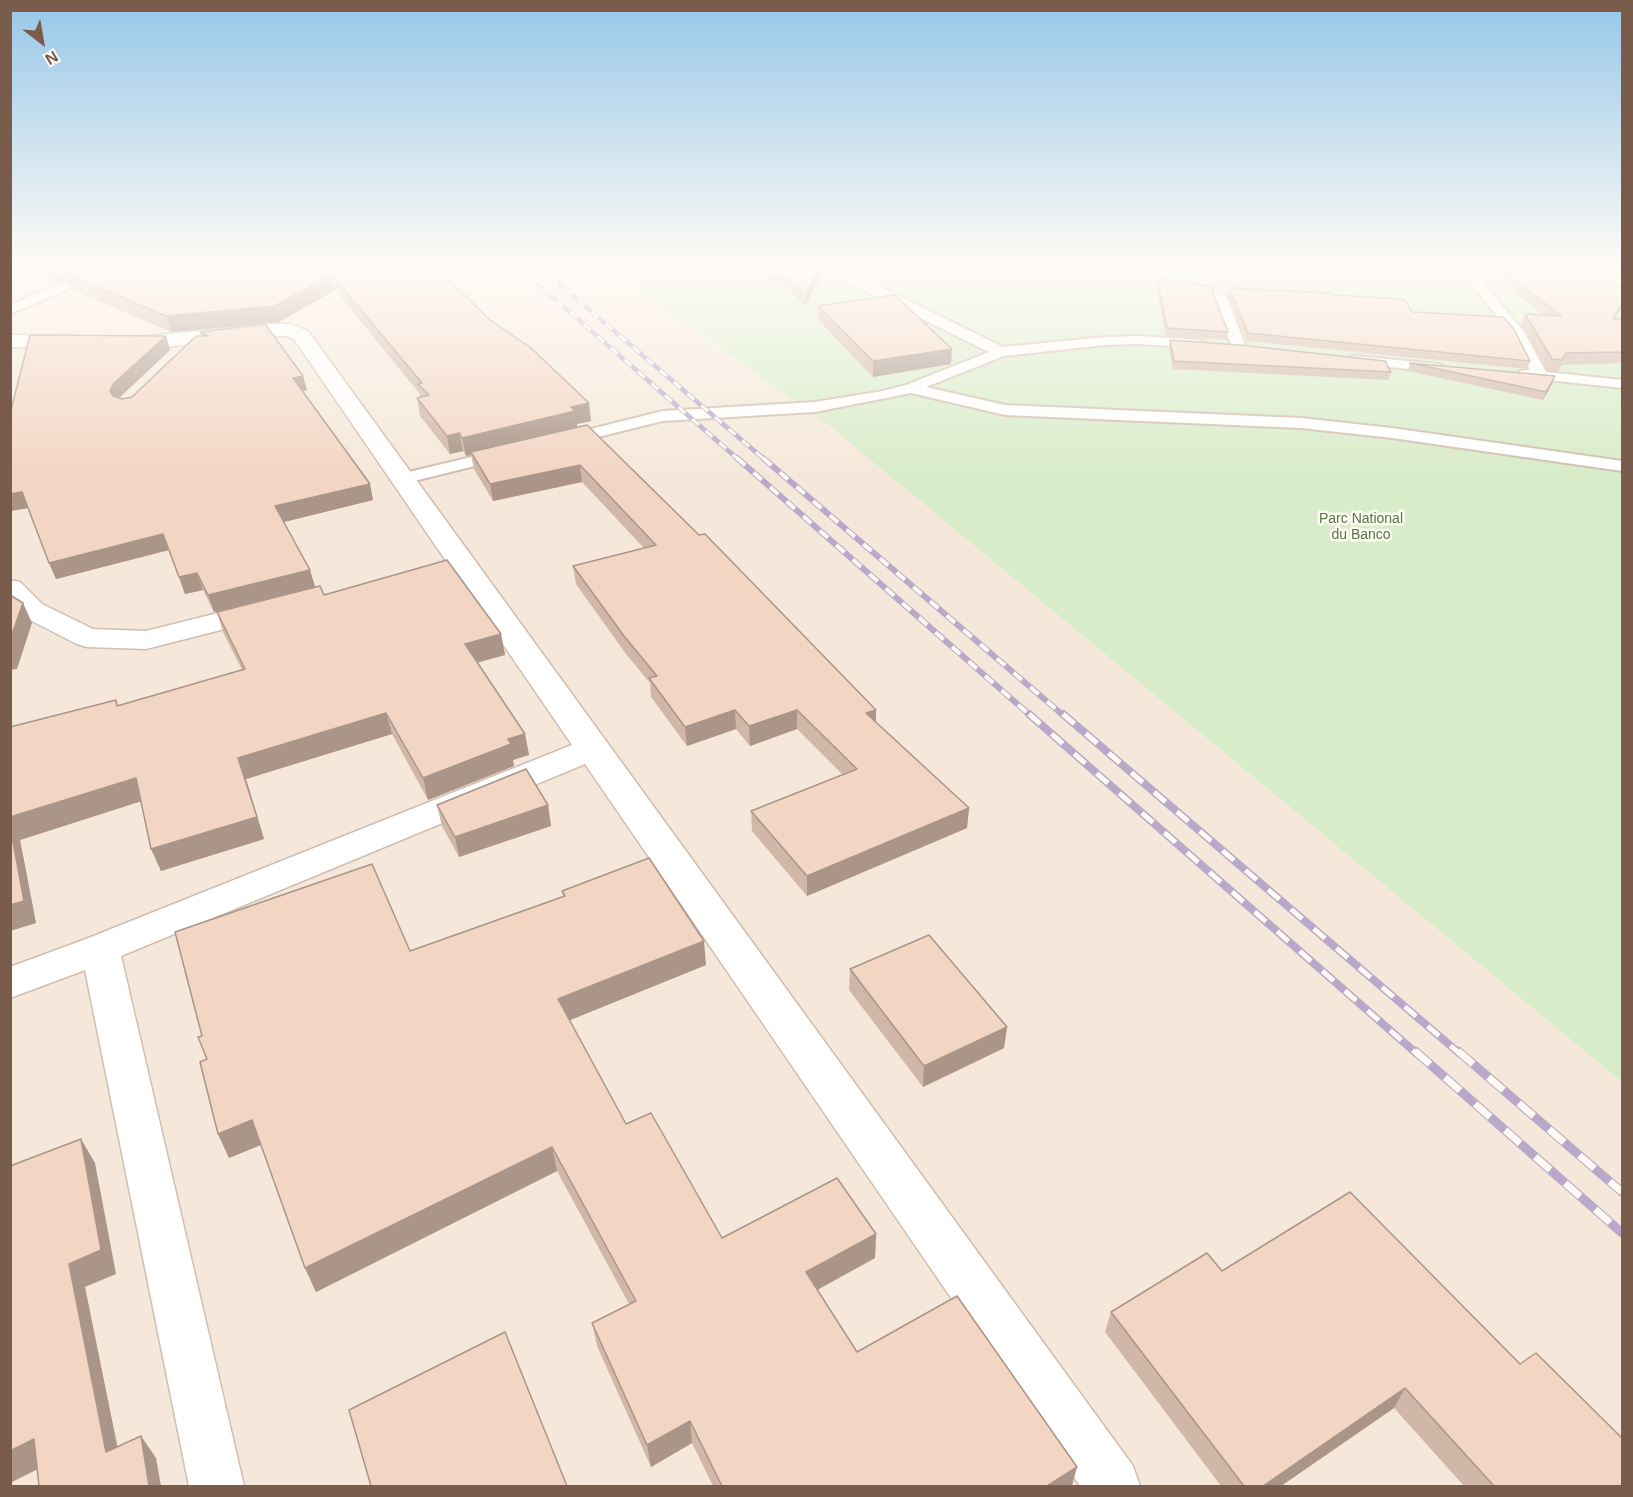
<!DOCTYPE html>
<html>
<head>
<meta charset="utf-8">
<style>
  body { margin:0 }
  #map { position:relative; width:1633px; height:1497px; overflow:hidden; background:#fdf6ec; font-family:Arial,sans-serif }
  canvas { display:block }
  .frame { position:absolute; inset:0; border:12px solid #7a5c4d; pointer-events:none }
  .north { position:absolute; left:12px; top:12px; width:60px; height:60px; -webkit-text-stroke:4px #fffaf3; paint-order:stroke; rotate:149deg; font-size:16px; font-weight:700; line-height:24px; text-align:center; color:#7a5c4d }
  .north::after { content:''; display:block; margin:auto; width:21px; height:27px; background:#7a5c4d; clip-path:polygon(50% 0,100% 100%,50% 72%,0 100%) }
</style>
</head>
<body>
<div id="map">
<canvas width="1633" height="1497"></canvas>
<div class="frame"></div>
<div class="north">N</div>
</div>
<script>
const c = document.querySelector('canvas').getContext('2d');
c.lineJoin = 'round';
function fill(path, color) { c.fillStyle = color; c.fill(path, 'evenodd'); }
function strokePath(path, color, width, dash) { c.strokeStyle = color; c.lineWidth = width; c.lineCap = dash ? 'butt' : 'round'; c.setLineDash(dash || []); c.stroke(path); }
function write(font, color, halo, rows, align = 'center') {
  c.font = font + ' Arial,sans-serif'; c.lineWidth = 5; c.setLineDash([]); c.textBaseline = 'middle'; c.strokeStyle = halo; c.fillStyle = color; for (const [text, x, y, turn = 0] of rows) {
    c.save(); c.translate(x, y); c.rotate((+turn || 0) * Math.PI / 180); c.textAlign = isNaN(turn) ? turn : align; if (halo) c.strokeText(text, 0, 0); c.fillText(text, 0, 0); c.restore();
  }
}
fill(new Path2D(`
  M 10,265 L 1622,265 L 826,423 L 1622,1082 L 1622,1486 L 11,1486 Z`), '#f5e8da');
fill(new Path2D(`
  M 603,265 L 1622,265 L 1622,1082 L 826,423 Z`), '#d8ecc9');
const service = new Path2D(`
  M 833,265 L 845,265 L 852,273 L 1003,347 L 1105,337 L 1139,336 L 1200,340 L 1207,344 L 1200,348 L 1139,344 L 1105,345 L 1004,356 L 926,387 L 1005,405 L 1301,418 L 1392,428 L 1622,461 L 1622,471 L 1392,438 L 1301,428 L 1005,415 L 911,393 L 815,412 L 663,421 L 565,445 L 557,440 L 559,437 L 663,411 L 815,402 L 883,391 L 906,385 L 989,352 L 842,279 Z
  M 1456,265 L 1469,265 L 1524,332 L 1546,372 L 1622,380 L 1622,388 L 1520,377 L 1518,374 L 1520,371 L 1530,370 L 1513,336 Z
  M 64,282 L 70,286 L 69,289 L 10,314 L 10,305 Z
  M 1220,294 L 1227,298 L 1246,347 L 1244,350 L 1234,350 L 1232,347 L 1213,298 Z
  M 1355,356 L 1439,364 L 1446,368 L 1439,372 L 1350,363 L 1348,360 L 1350,357 Z
  M 501,450 L 509,455 L 507,458 L 402,484 L 396,483 L 394,479 L 396,475 Z`);
const minor = new Path2D(`
  M 269,324 L 290,324 L 308,331 L 1133,1466 L 1140,1486 L 1080,1486 L 585,764 L 121,956 L 244,1486 L 189,1486 L 85,970 L 10,998 L 10,967 L 86,939 L 572,745 L 294,339 L 287,336 L 269,336 L 145,349 L 117,347 L 114,343 L 117,339 Z
  M 10,335 L 72,336 L 79,338 L 82,342 L 79,346 L 72,348 L 10,347 Z
  M 10,580 L 20,582 L 42,604 L 93,629 L 146,631 L 262,602 L 272,605 L 276,611 L 272,617 L 146,649 L 87,647 L 77,644 L 22,616 L 10,605 Z`);
strokePath(service, '#d1beb0', 4);
strokePath(minor, '#d1beb0', 3);
fill(service, '#fff');
fill(minor, '#fff');
const railFar3 = new Path2D(`
  M 516,265 L 739,460
  M 537,265 L 765,460`);
const railFar2 = new Path2D(`
  M 737,458 L 1031,716
  M 763,458 L 1064,716`);
const railFar1 = new Path2D(`
  M 1029,714 L 1416,1053
  M 1063,714 L 1459,1053`);
const rail = new Path2D(`
  M 1415,1051 L 1622,1233
  M 1458,1051 L 1622,1192`);
strokePath(railFar3, '#b9a8c9', 4.5);
strokePath(railFar2, '#b9a8c9', 6);
strokePath(railFar1, '#b9a8c9', 8);
strokePath(rail, '#b9a8c9', 9);
strokePath(railFar3, '#fffaf3', 3, [9]);
strokePath(railFar2, '#fffaf3', 4, [11]);
strokePath(railFar1, '#fffaf3', 5, [15]);
strokePath(rail, '#fffaf3', 7, [20]);
fill(new Path2D(`
  M 32,265 L 83,265 L 84,268 L 379,265 L 490,320 L 589,403 L 591,421 L 577,424 L 577,427 L 876,722 L 969,808 L 967,828 L 807,896 L 752,831 L 751,811 L 843,775 L 797,729 L 750,746 L 736,729 L 687,746 L 651,697 L 650,683 L 626,654 L 576,584 L 573,566 L 644,548 L 582,482 L 493,501 L 474,469 L 471,455 L 466,456 L 463,451 L 450,454 L 420,416 L 417,398 L 420,397 L 420,394 L 335,290 L 279,322 L 171,332 L 71,289 L 69,283 L 65,280 L 56,283 L 35,274 Z
  M 768,265 L 827,265 L 805,306 L 786,287 L 765,286 L 764,275 Z
  M 1503,270 L 1623,289 L 1623,304 L 1615,319 L 1623,319 L 1623,363 L 1562,365 L 1558,372 L 1547,371 L 1521,325 L 1525,314 L 1543,315 L 1500,281 Z
  M 1157,278 L 1214,295 L 1228,332 L 1227,340 L 1166,336 L 1156,285 Z
  M 1229,288 L 1332,295 L 1412,312 L 1530,361 L 1527,369 L 1247,341 L 1227,296 Z
  M 818,306 L 951,364 L 873,377 L 818,320 Z
  M 265,324 L 307,390 L 303,391 L 373,500 L 284,522 L 310,570 L 315,587 L 214,612 L 203,590 L 185,594 L 169,550 L 56,579 L 28,508 L 10,511 L 166,336 L 170,350 L 119,398 L 122,399 L 132,397 L 201,336 L 200,332 Z
  M 1170,340 L 1391,372 L 1388,380 L 1173,369 L 1169,348 Z
  M 1410,363 L 1555,376 L 1552,384 L 1543,400 L 1408,371 Z
  M 324,595 L 501,634 L 505,655 L 477,662 L 525,734 L 529,755 L 513,760 L 514,766 L 428,800 L 392,734 L 246,779 L 264,839 L 161,871 L 141,801 L 20,840 L 36,923 L 10,931 L 10,727 L 116,700 L 118,706 L 242,670 L 223,632 L 217,612 Z
  M 437,805 L 548,805 L 551,826 L 459,857 L 442,826 Z
  M 562,891 L 706,965 L 570,1020 L 626,1124 L 722,1238 L 876,1234 L 875,1258 L 817,1290 L 857,1352 L 1072,1486 L 713,1486 L 692,1443 L 651,1467 L 597,1346 L 592,1323 L 629,1304 L 557,1171 L 316,1292 L 305,1268 L 261,1145 L 229,1158 L 218,1134 L 207,1059 L 410,951 L 563,896 Z
  M 850,969 L 1007,1027 L 1004,1048 L 923,1087 L 849,990 Z
  M 1222,1271 L 1520,1364 L 1623,1486 L 1464,1486 L 1394,1408 L 1281,1486 L 1221,1486 L 1105,1332 L 1111,1312 Z`), '#d1b7a8');
fill(new Path2D(`
  M 60,265 L 65,280 L 56,283 L 51,267 Z
  M 821,265 L 827,265 L 805,306 L 805,294 Z
  M 331,274 L 335,290 L 279,322 L 171,332 L 166,316 Z
  M 1623,301 L 1623,304 L 1609,330 L 1613,319 Z
  M 166,336 L 170,350 L 118,399 L 115,406 L 110,391 L 113,384 Z
  M 952,349 L 951,364 L 873,377 L 873,361 Z
  M 303,376 L 307,390 L 297,393 L 293,378 Z
  M 1555,376 L 1552,384 L 1543,400 L 1546,392 Z
  M 589,403 L 591,421 L 577,424 L 577,429 L 471,452 L 471,455 L 466,456 L 462,438 L 571,407 Z
  M 459,433 L 463,451 L 450,454 L 447,436 Z
  M 580,465 L 582,482 L 493,501 L 490,484 Z
  M 370,484 L 373,500 L 280,523 L 275,506 Z
  M 22,492 L 29,508 L 10,511 L 10,494 Z
  M 163,534 L 169,550 L 56,579 L 49,563 Z
  M 310,570 L 315,587 L 214,612 L 208,595 Z
  M 197,573 L 203,590 L 185,594 L 179,577 Z
  M 23,603 L 32,623 L 17,669 L 10,670 L 10,640 Z
  M 501,634 L 505,655 L 469,665 L 465,644 Z
  M 735,710 L 736,729 L 687,746 L 685,727 Z
  M 797,710 L 797,729 L 750,746 L 749,726 Z
  M 876,710 L 876,729 L 866,713 Z
  M 386,713 L 392,734 L 246,779 L 264,839 L 161,871 L 151,849 L 238,758 Z
  M 525,734 L 529,755 L 513,760 L 514,766 L 428,800 L 423,778 L 508,739 Z
  M 136,778 L 145,800 L 20,840 L 36,923 L 10,931 L 10,817 Z
  M 548,805 L 551,826 L 459,857 L 455,837 Z
  M 969,808 L 967,828 L 807,896 L 807,876 Z
  M 704,941 L 706,965 L 563,1023 L 558,999 Z
  M 1007,1027 L 1004,1048 L 923,1087 L 924,1066 Z
  M 252,1120 L 263,1144 L 229,1158 L 218,1134 Z
  M 81,1139 L 95,1163 L 116,1274 L 85,1287 L 123,1474 L 106,1452 L 69,1264 Z
  M 552,1147 L 557,1171 L 316,1292 L 305,1268 Z
  M 876,1234 L 875,1258 L 806,1296 L 806,1272 Z
  M 1405,1388 L 1394,1408 L 1281,1486 L 1263,1486 Z
  M 690,1421 L 692,1443 L 651,1467 L 647,1445 Z
  M 141,1436 L 156,1458 L 161,1486 L 149,1486 Z
  M 34,1439 L 52,1462 L 10,1483 L 10,1451 Z
  M 1077,1467 L 1072,1486 L 1047,1486 Z`), '#aa9588');
const building = new Path2D(`
  M 45,265 L 59,265 L 51,267 Z
  M 60,265 L 79,265 L 79,267 L 91,268 L 93,265 L 375,265 L 442,273 L 490,320 L 531,348 L 589,403 L 571,407 L 575,411 L 462,438 L 459,433 L 447,436 L 417,398 L 429,395 L 418,384 L 422,383 L 331,274 L 275,306 L 166,316 L 66,274 L 67,270 Z
  M 768,265 L 821,265 L 805,294 L 786,276 L 764,275 Z
  M 1592,268 L 1623,289 L 1623,301 L 1613,319 L 1623,319 L 1623,352 L 1566,353 L 1562,360 L 1552,359 L 1525,314 L 1561,316 L 1503,270 Z
  M 1157,278 L 1215,287 L 1212,291 L 1228,332 L 1167,328 Z
  M 1229,288 L 1333,293 L 1332,295 L 1404,299 L 1412,312 L 1503,317 L 1514,329 L 1530,361 L 1248,333 Z
  M 895,295 L 952,349 L 873,361 L 818,306 Z
  M 265,324 L 303,376 L 293,378 L 370,484 L 275,506 L 310,570 L 208,595 L 197,573 L 179,577 L 163,534 L 49,563 L 22,492 L 10,494 L 10,414 L 30,335 L 166,336 L 113,384 L 110,391 L 113,396 L 122,399 L 132,397 L 196,336 L 209,336 L 200,332 Z
  M 1170,340 L 1240,345 L 1385,361 L 1391,372 L 1174,361 Z
  M 1410,363 L 1555,376 L 1546,392 Z
  M 587,425 L 699,535 L 705,534 L 876,710 L 866,713 L 969,808 L 807,876 L 751,811 L 857,769 L 797,710 L 749,726 L 735,710 L 685,727 L 649,678 L 657,676 L 624,636 L 573,566 L 656,545 L 580,465 L 490,484 L 471,452 Z
  M 447,560 L 501,634 L 465,644 L 525,734 L 508,739 L 511,744 L 423,778 L 386,713 L 238,758 L 257,817 L 151,849 L 136,778 L 10,817 L 10,727 L 116,700 L 117,706 L 245,669 L 217,612 L 320,586 L 324,595 Z
  M 10,595 L 23,603 L 10,640 Z
  M 526,769 L 548,805 L 455,837 L 437,805 Z
  M 10,826 L 24,901 L 10,905 Z
  M 649,858 L 704,941 L 558,999 L 626,1124 L 651,1113 L 722,1238 L 837,1178 L 876,1234 L 806,1272 L 857,1352 L 957,1296 L 1077,1467 L 1047,1486 L 722,1486 L 690,1421 L 647,1445 L 592,1323 L 636,1301 L 552,1147 L 305,1268 L 252,1120 L 218,1134 L 200,1062 L 207,1059 L 198,1037 L 202,1036 L 175,932 L 372,864 L 410,951 L 565,896 L 562,891 Z
  M 929,935 L 1007,1027 L 924,1066 L 850,969 Z
  M 81,1139 L 101,1250 L 69,1264 L 106,1452 L 141,1436 L 149,1486 L 39,1486 L 34,1439 L 10,1451 L 10,1166 Z
  M 1350,1192 L 1520,1364 L 1536,1353 L 1623,1439 L 1623,1486 L 1494,1486 L 1405,1388 L 1263,1486 L 1244,1486 L 1111,1312 L 1207,1253 L 1222,1271 Z
  M 505,1332 L 567,1486 L 371,1486 L 349,1410 Z`);
fill(building, '#f3d5c3');
strokePath(building, '#aa9588', 1.5);
const sky = c.createLinearGradient(0, 0, 0, 475);
sky.addColorStop(0, '#97c7e8');
sky.addColorStop(0.56, '#fefbf6');
sky.addColorStop(1, '#fefbf600');
c.fillStyle = sky;
c.fillRect(0, 0, 1633, 475);
write('14px', '#537a41', '#fffaf3', [
  ["Parc National",1361,519],
  ["du Banco",1361,535]
]);
</script>
</body>
</html>
